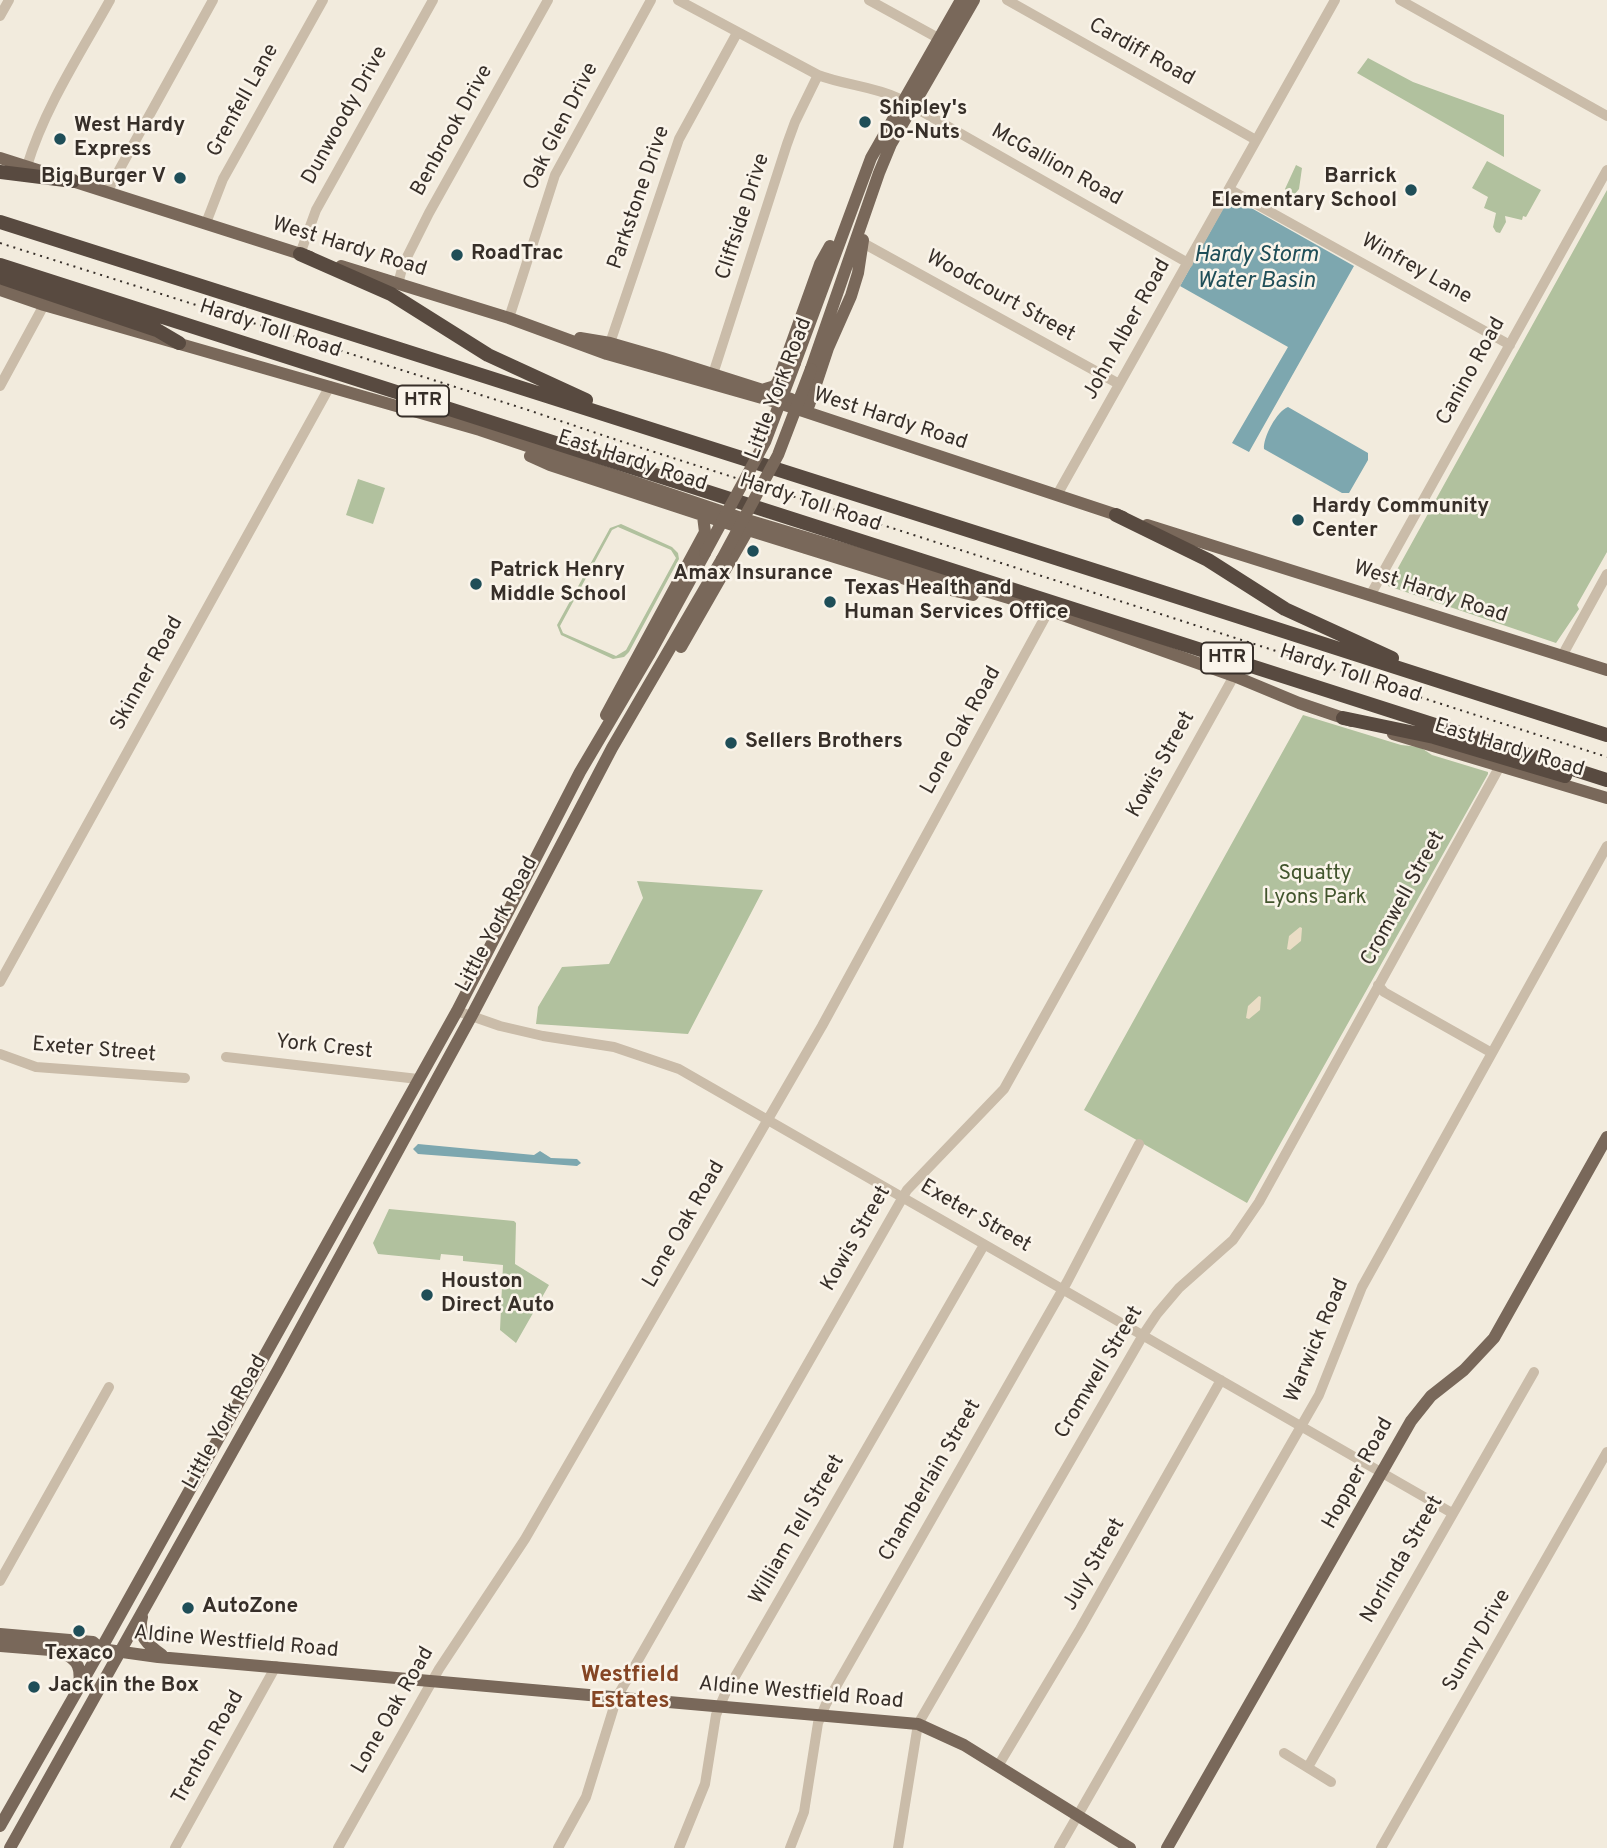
<!DOCTYPE html>
<html>
<head>
<meta charset="utf-8">
<style>
  body { margin:0 }
  canvas { display:block; background:#f2ebdd }
</style>
</head>
<body>
<canvas width="1607" height="1848"></canvas>
<script>
const c = document.querySelector('canvas').getContext('2d');
c.lineJoin = 'round';
function fill(path, color) { c.fillStyle = color; c.fill(path, 'evenodd'); }
function strokePath(path, color, width, dash) { c.strokeStyle = color; c.lineWidth = width; c.lineCap = dash ? 'butt' : 'round'; c.setLineDash(dash || []); c.stroke(path); }
function write(font, color, halo, rows, align = 'center') {
  c.font = font + ' Overpass,sans-serif'; c.lineWidth = 5; c.setLineDash([]); c.textBaseline = 'middle'; c.strokeStyle = halo; c.fillStyle = color; for (const [text, x, y, turn = 0] of rows) {
    c.save(); c.translate(x, y); c.rotate((+turn || 0) * Math.PI / 180); c.textAlign = isNaN(turn) ? turn : align; if (halo) c.strokeText(text, 0, 0); c.fillText(text, 0, 0); c.restore();
  }
}
fill(new Path2D(`
  M 1368,58 L 1413,82 L 1504,115 L 1504,157 L 1357,73 Z
  M 1487,161 L 1541,190 L 1526,217 L 1523,216 L 1522,220 L 1505,216 L 1506,222 L 1500,233 L 1496,232 L 1493,227 L 1496,213 L 1484,208 L 1488,197 L 1472,188 Z
  M 1296,165 L 1302,168 L 1299,189 L 1294,195 L 1287,195 L 1285,189 Z
  M 1607,190 L 1607,552 L 1577,605 L 1579,609 L 1556,643 L 1388,586 Z
  M 358,479 L 385,488 L 373,524 L 346,515 Z
  M 621,524 L 672,547 L 678,553 L 679,559 L 629,652 L 624,657 L 613,659 L 561,635 L 557,625 L 610,528 ZM 618,527 L 671,550 L 676,558 L 626,650 L 616,656 L 563,633 L 560,626 L 612,530 Z
  M 1303,715 L 1401,745 L 1420,747 L 1432,755 L 1488,772 L 1488,774 L 1247,1203 L 1084,1110 Z
  M 637,881 L 763,890 L 688,1034 L 536,1024 L 538,1007 L 562,967 L 609,964 L 643,898 Z
  M 389,1209 L 514,1221 L 516,1223 L 515,1264 L 549,1285 L 516,1343 L 500,1330 L 503,1265 L 463,1261 L 463,1256 L 441,1254 L 440,1260 L 378,1254 L 373,1243 Z`), '#b1c19e');
fill(new Path2D(`
  M 1300,927 L 1302,928 L 1301,941 L 1290,950 L 1287,949 L 1289,936 Z
  M 1259,996 L 1261,997 L 1260,1010 L 1249,1019 L 1246,1018 L 1248,1006 Z`), '#eaddc5');
fill(new Path2D(`
  M 1230,196 L 1354,266 L 1249,452 L 1232,443 L 1288,347 L 1180,286 Z
  M 1288,407 L 1368,453 L 1368,460 L 1349,493 L 1342,493 L 1264,449 C 1263,437 1277,411 1288,407 Z
  M 418,1144 L 534,1155 L 540,1151 L 551,1158 L 577,1159 L 581,1163 L 577,1166 L 418,1154 L 413,1149 Z`), '#7da7af');
strokePath(new Path2D(`
  M 678,0 L 818,75 C 844,85 872,86 898,98 L 1188,263
  M 869,0 L 938,38
  M 1007,0 L 1256,140
  M 1400,0 L 1607,116
  M 0,16 L 9,0
  M 27,166 C 45,107 80,54 110,0
  M 1229,189 L 1510,345
  M 107,192 L 213,0
  M 206,223 L 223,179 L 323,0
  M 863,243 L 1119,384
  M 300,254 L 316,210 L 433,0
  M 398,284 L 403,265 L 429,213 L 548,0
  M 509,318 L 555,175 L 651,0
  M 610,343 L 679,139 L 737,33
  M 713,374 L 787,144 L 795,122 L 818,75
  M 0,386 L 44,305
  M 1057,495 L 1335,0
  M 1371,594 L 1607,170
  M 1562,656 L 1607,574
  M 0,982 L 330,386
  M 1378,985 L 1384,992 L 1407,1005 L 1492,1053
  M 457,1011 L 500,1026 L 543,1036 L 614,1047 L 679,1069 L 1452,1513
  M 0,1054 L 36,1067 L 185,1078
  M 226,1057 L 418,1079
  M 0,1581 L 109,1387
  M 1284,1753 L 1331,1782
  M 998,1766 L 1080,1629 L 1221,1380
  M 1308,1767 L 1534,1372
  M 175,1848 L 276,1666
  M 338,1848 L 439,1669 L 525,1539 L 822,1026 L 1049,610
  M 558,1848 L 586,1797 L 617,1697 L 899,1204 L 907,1190 L 1004,1089 L 1234,676
  M 679,1848 L 705,1784 L 716,1715 L 725,1694 L 984,1245
  M 790,1848 L 804,1812 L 818,1723 L 826,1704 L 1067,1282 L 1139,1144
  M 898,1848 L 918,1724 L 1143,1335 L 1157,1314 L 1179,1288 L 1233,1240 L 1259,1202 L 1500,766
  M 1059,1848 L 1319,1395 L 1362,1287 L 1607,846
  M 1381,1848 L 1607,1452`), '#cabca9', 10);
strokePath(new Path2D(`
  M 0,158 L 310,257
  M 341,266 L 509,318 L 607,354 L 776,402 L 1123,517
  M 0,290 L 44,305 L 480,430 L 744,519 L 1049,610 L 1234,676 L 1299,703 L 1352,721
  M 580,338 L 610,343 L 662,358 L 791,399
  M 795,363 L 871,158 L 961,0
  M 811,369 L 879,173 L 891,144 L 974,0
  M 765,389 L 775,386 L 778,381 L 820,264 L 830,246
  M 809,405 L 828,348 L 851,296 L 858,273 L 863,240
  M 530,456 L 550,465 L 748,530 L 915,582 L 973,595
  M 1147,525 L 1607,670
  M 681,647 L 748,530
  M 606,715 L 705,532 L 703,516
  M 1393,734 L 1607,798
  M 142,1617 C 137,1636 148,1645 162,1655
  M 0,1634 L 93,1642 L 101,1649
  M 0,1646 L 88,1653 L 101,1649 L 158,1657 L 918,1724 L 964,1745 L 1130,1848
  M 63,1653 C 79,1661 81,1668 79,1686
  M 0,1826 L 101,1649 L 457,1011 L 580,772 L 649,655 L 705,553
  M 10,1848 L 278,1370 L 472,1015 L 612,748 L 722,559
  M 1167,1848 L 1411,1421 L 1431,1396 L 1464,1370 L 1494,1338 L 1607,1137`), '#79685a', 12);
strokePath(new Path2D(`
  M 0,172 L 73,181
  M 0,222 C 536,393 1072,562 1607,735
  M 300,254 L 391,294 L 488,355 L 586,400
  M 0,265 L 1607,780
  M 0,277 L 157,330 L 179,343
  M 1116,515 L 1208,560 L 1285,609 L 1392,658
  M 1343,718 L 1434,737 L 1565,776`), '#584a40', 14);
strokePath(new Path2D(`
  M 0,243 L 525,409 L 617,440 L 1607,757`), '#372f29', 2, [2, 5]);
strokePath(new Path2D(`
  M 705,553 L 765,442 L 795,363
  M 722,559 L 778,455 L 811,369`), '#79685a', 12);
for (const [x, y, r, color] of [
  [865,122,7,"#1f4e58"],
  [60,139,7,"#1f4e58"],
  [180,178,7,"#1f4e58"],
  [1411,190,7,"#1f4e58"],
  [457,255,7,"#1f4e58"],
  [1298,520,7,"#1f4e58"],
  [753,551,7,"#1f4e58"],
  [476,584,7,"#1f4e58"],
  [830,602,7,"#1f4e58"],
  [731,743,7,"#1f4e58"],
  [427,1295,7,"#1f4e58"],
  [188,1608,7,"#1f4e58"],
  [79,1631,7,"#1f4e58"],
  [34,1687,7,"#1f4e58"]
]) { const dot = new Path2D(); dot.arc(x, y, r, 0, 2 * Math.PI); c.fillStyle = color; c.fill(dot); strokePath(dot, '#faf4ea', 2.5); }
for (const [x, y, w] of [
  [423,401,52],
  [1227,658,52]
]) { const box = new Path2D(); box.roundRect(x - w / 2, y - 15.5, w, 31, 5); c.fillStyle = '#faf4ea'; c.fill(box); strokePath(box, '#372f29', 2); }
write('bold 19px', '#372f29', null, [
  ["HTR",423,401],
  ["HTR",1227,658]
]);
write('21px', '#372f29', '#faf4ea', [
  ["Cardiff Road",1141,53,29],
  ["Grenfell Lane",244,101,-61],
  ["Dunwoody Drive",346,116,-61],
  ["Oak Glen Drive",562,127,-63],
  ["Benbrook Drive",453,131,-61],
  ["McGallion Road",1056,166,29],
  ["Parkstone Drive",640,198,-71],
  ["Cliffside Drive",744,217,-72],
  ["West Hardy Road",349,248,17],
  ["Winfrey Lane",1416,270,29],
  ["Woodcourt Street",1000,297,29],
  ["Hardy Toll Road",270,330,18],
  ["John Alber Road",1128,330,-61],
  ["Canino Road",1472,372,-61],
  ["Little York Road",780,389,-69],
  ["West Hardy Road",890,420,18],
  ["East Hardy Road",632,462,18],
  ["Hardy Toll Road",810,504,18],
  ["West Hardy Road",1430,593,18],
  ["Skinner Road",148,674,-61],
  ["Hardy Toll Road",1350,675,18],
  ["Lone Oak Road",962,731,-61],
  ["East Hardy Road",1509,749,17],
  ["Kowis Street",1162,765,-61],
  ["Cromwell Street",1404,899,-61],
  ["Little York Road",498,925,-62],
  ["York Crest",324,1048,6],
  ["Exeter Street",94,1051,5],
  ["Exeter Street",975,1217,30],
  ["Lone Oak Road",685,1225,-60],
  ["Kowis Street",857,1239,-60],
  ["Warwick Road",1318,1341,-67],
  ["Cromwell Street",1100,1373,-59],
  ["Little York Road",226,1423,-61],
  ["Hopper Road",1359,1474,-61],
  ["Chamberlain Street",931,1481,-60],
  ["William Tell Street",798,1530,-60],
  ["Norlinda Street",1403,1560,-60],
  ["July Street",1095,1565,-60],
  ["Sunny Drive",1478,1641,-60],
  ["Aldine Westfield Road",236,1643,5],
  ["Aldine Westfield Road",801,1694,5],
  ["Lone Oak Road",394,1711,-60],
  ["Trenton Road",209,1748,-61]
]);
write('bold 21px', '#372f29', '#faf4ea', [
  ["Shipley's",879,110],
  ["Do-Nuts",879,134],
  ["West Hardy",74,127],
  ["Express",74,151],
  ["Big Burger V",166,178,"right"],
  ["Barrick",1397,178,"right"],
  ["Elementary School",1397,202,"right"],
  ["RoadTrac",471,255],
  ["Hardy Community",1312,508],
  ["Center",1312,532],
  ["Patrick Henry",490,572],
  ["Middle School",490,596],
  ["Amax Insurance",753,575,"center"],
  ["Texas Health and",844,590],
  ["Human Services Office",844,614],
  ["Sellers Brothers",745,743],
  ["Houston",441,1283],
  ["Direct Auto",441,1307],
  ["AutoZone",202,1608],
  ["Texaco",79,1655,"center"],
  ["Jack in the Box",48,1687]
], 'left');
write('21px', '#42552d', '#faf4ea', [
  ["Squatty",1315,875],
  ["Lyons Park",1315,899]
]);
write('italic 23px', '#1f4e58', '#faf4ea', [
  ["Hardy Storm",1256,256],
  ["Water Basin",1256,282]
]);
write('bold 23px', '#854524', '#faf4ea', [
  ["Westfield",630,1676],
  ["Estates",630,1702]
]);
</script>
</body>
</html>
